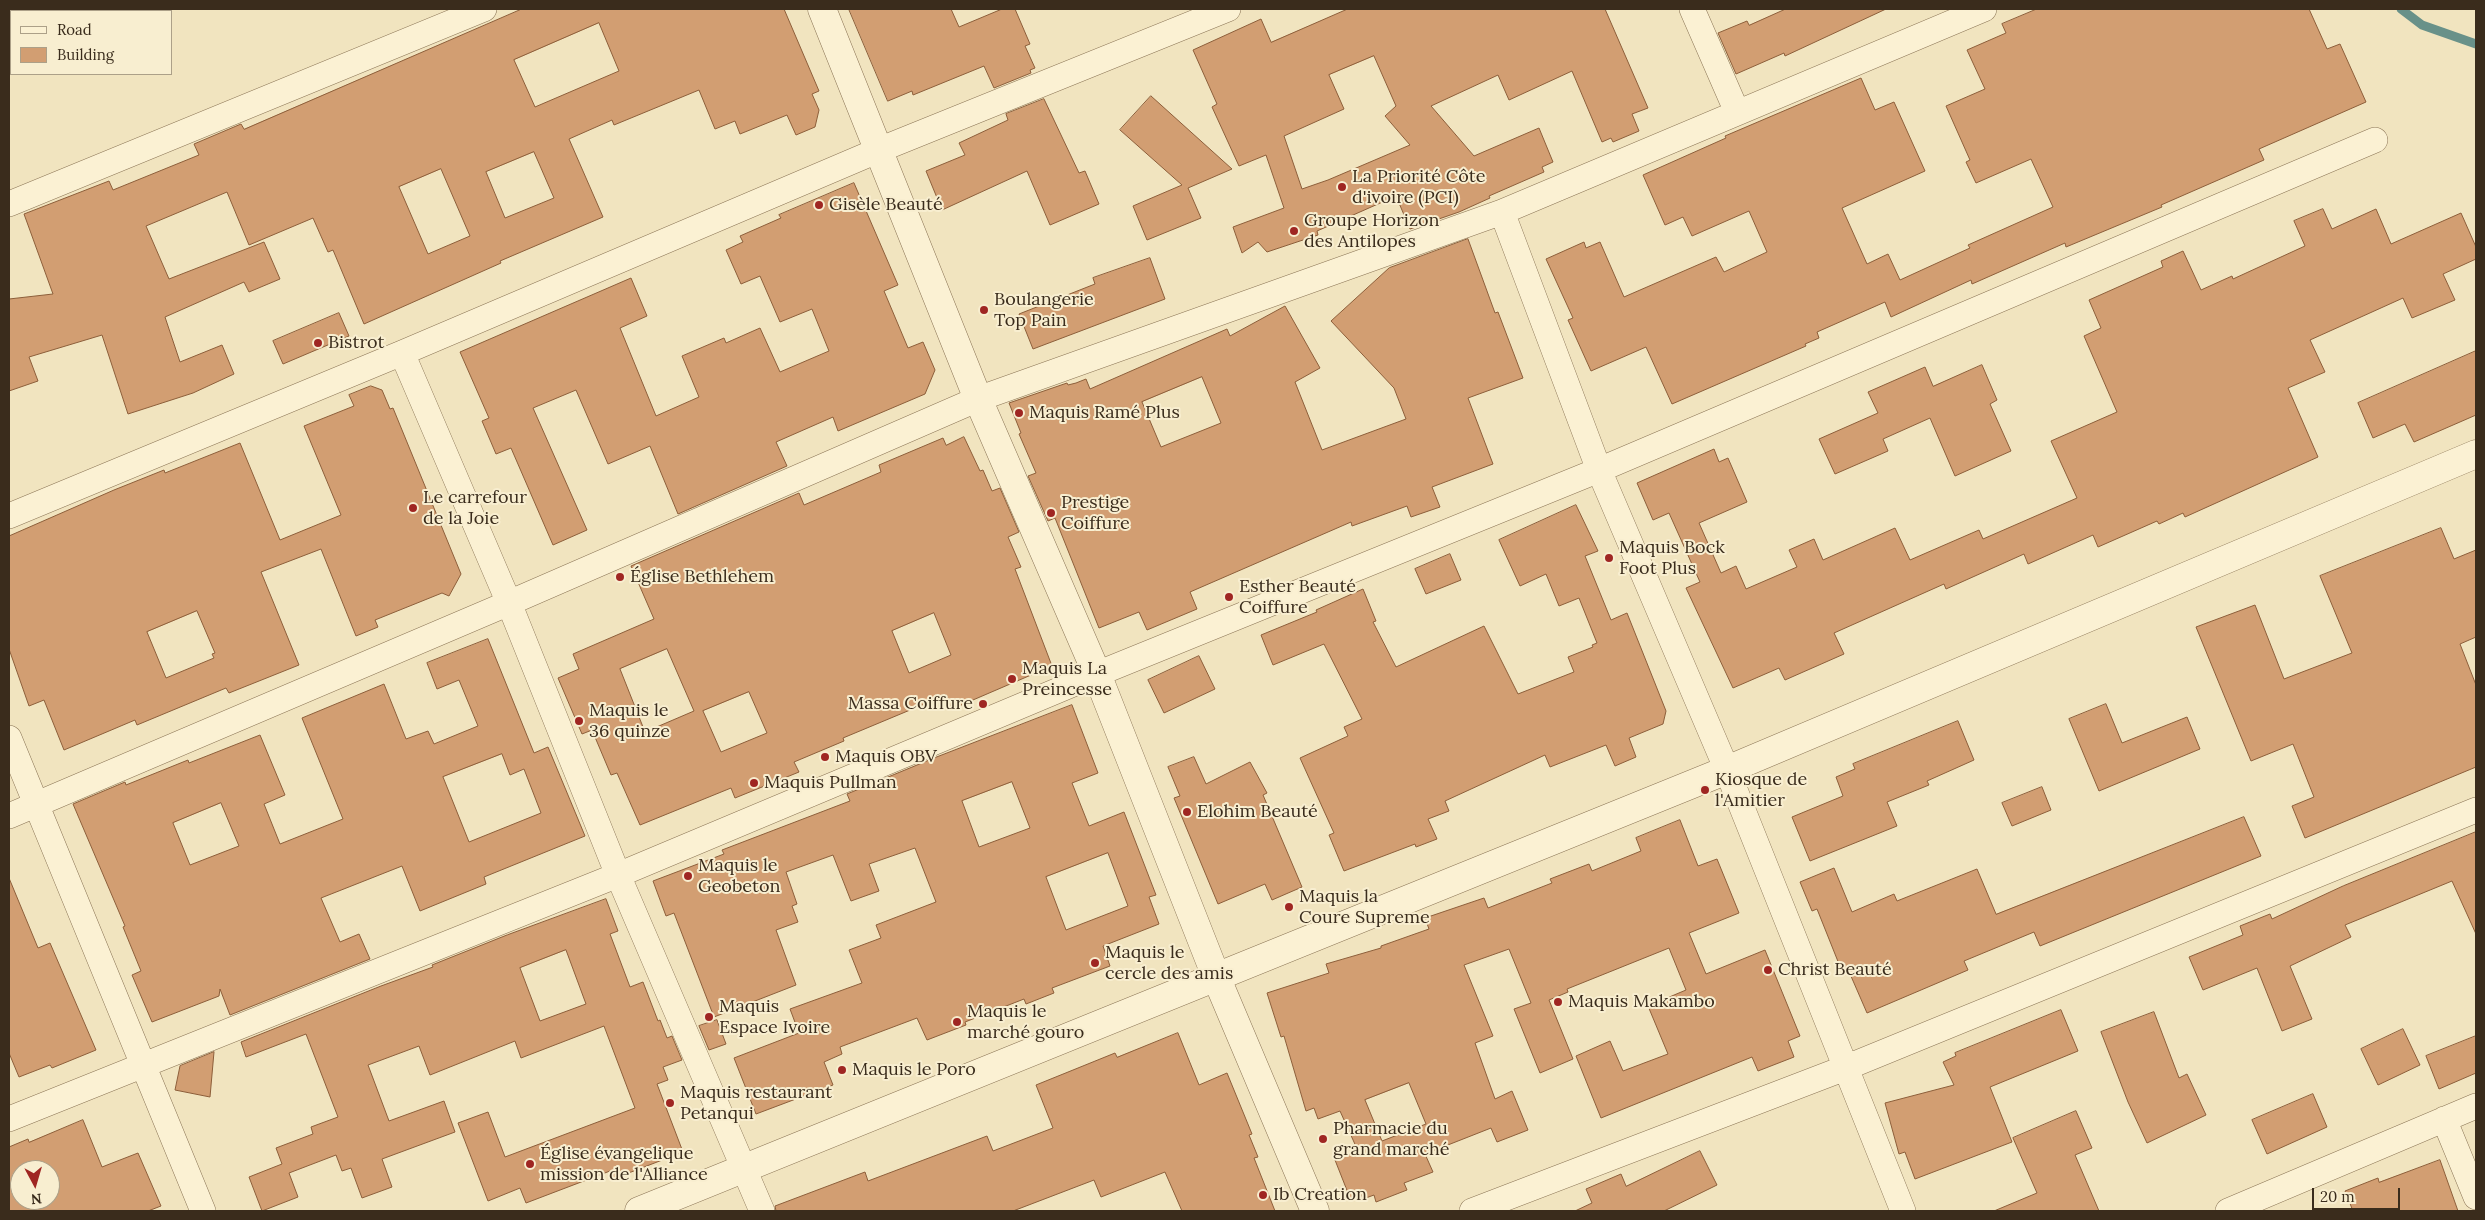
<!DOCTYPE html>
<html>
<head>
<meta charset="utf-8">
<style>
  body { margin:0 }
  #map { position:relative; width:2485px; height:1220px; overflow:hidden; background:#f1e4bf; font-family:Lora,serif }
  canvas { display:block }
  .frame { position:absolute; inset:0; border:10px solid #3a2c1c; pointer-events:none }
  .legend { position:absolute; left:10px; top:10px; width:162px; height:65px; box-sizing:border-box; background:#f8eed0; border:1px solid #aca088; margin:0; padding:6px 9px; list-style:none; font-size:15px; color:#3a2c1c }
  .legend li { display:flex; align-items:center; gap:10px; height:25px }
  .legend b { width:25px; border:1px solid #aca088 }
  .north { position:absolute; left:10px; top:1160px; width:50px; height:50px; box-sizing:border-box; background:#f8eed0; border:1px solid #aca088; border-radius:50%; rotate:174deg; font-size:14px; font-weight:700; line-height:20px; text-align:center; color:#3a2c1c }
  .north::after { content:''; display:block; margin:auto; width:18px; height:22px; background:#9f2622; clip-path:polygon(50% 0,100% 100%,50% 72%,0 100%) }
  .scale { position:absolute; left:2312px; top:1188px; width:88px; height:22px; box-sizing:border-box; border:2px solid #3a2c1c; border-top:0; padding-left:6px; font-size:15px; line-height:18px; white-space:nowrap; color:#3a2c1c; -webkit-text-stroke:4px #f8eed0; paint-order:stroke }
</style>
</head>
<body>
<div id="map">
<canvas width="2485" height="1220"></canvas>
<div class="frame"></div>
<ul class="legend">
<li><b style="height:6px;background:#fbf1d3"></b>Road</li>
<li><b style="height:14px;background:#d29e72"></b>Building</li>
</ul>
<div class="north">N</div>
<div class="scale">20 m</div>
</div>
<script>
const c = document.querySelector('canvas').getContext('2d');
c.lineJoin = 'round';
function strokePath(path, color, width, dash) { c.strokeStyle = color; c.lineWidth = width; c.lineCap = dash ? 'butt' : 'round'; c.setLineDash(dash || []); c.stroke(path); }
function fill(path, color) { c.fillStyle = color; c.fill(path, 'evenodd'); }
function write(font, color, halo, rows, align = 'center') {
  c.font = font + ' Lora,serif'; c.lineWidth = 4; c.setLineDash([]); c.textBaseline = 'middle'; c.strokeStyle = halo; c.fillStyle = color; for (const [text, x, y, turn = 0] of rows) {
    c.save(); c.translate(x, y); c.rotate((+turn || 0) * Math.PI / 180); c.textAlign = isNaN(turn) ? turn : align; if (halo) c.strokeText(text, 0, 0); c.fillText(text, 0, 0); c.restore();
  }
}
strokePath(new Path2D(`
  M 2401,9 L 2422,25 L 2476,44`), '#699189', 9);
const building = new Path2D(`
  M 522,9 L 784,9 L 819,91 L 812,94 L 819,110 L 815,127 L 796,135 L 787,115 L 740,134 L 735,121 L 715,129 L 699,90 L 614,125 L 612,120 L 569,139 L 603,217 L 500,261 L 501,263 L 364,324 L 333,250 L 328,252 L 313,218 L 249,245 L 227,192 L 146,226 L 169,279 L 264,242 L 280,279 L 249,292 L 244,282 L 165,317 L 180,362 L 222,345 L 234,374 L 193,393 L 128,414 L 102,335 L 29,357 L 38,381 L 9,391 L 9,299 L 53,294 L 24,214 L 109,181 L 113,190 L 199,155 L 194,144 L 241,124 L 244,129 ZM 599,23 L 619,71 L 535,107 L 514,60 ZM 534,152 L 554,198 L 505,218 L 486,172 ZM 441,169 L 470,236 L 428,254 L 399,187 Z
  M 849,9 L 951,9 L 959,27 L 1002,9 L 1015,9 L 1030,44 L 1025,46 L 1035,68 L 1030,70 L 1031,73 L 994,88 L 984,66 L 913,95 L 912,91 L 888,101 Z
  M 1348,9 L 1605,9 L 1648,108 L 1632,114 L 1639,131 L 1613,142 L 1611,138 L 1602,142 L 1572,71 L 1509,100 L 1498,75 L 1431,106 L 1474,156 L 1539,128 L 1553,162 L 1542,167 L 1544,172 L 1489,196 L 1490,198 L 1459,212 L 1410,229 L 1396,196 L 1317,231 L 1318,235 L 1267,252 L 1258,242 L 1242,253 L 1233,227 L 1284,208 L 1266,155 L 1239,166 L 1212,107 L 1217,104 L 1193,50 L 1261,19 L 1271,42 ZM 1374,56 L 1396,106 L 1385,116 L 1410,145 L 1328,180 L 1302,189 L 1284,136 L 1344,109 L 1329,75 Z
  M 1786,9 L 1886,9 L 1785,56 L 1784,53 L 1736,74 L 1718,33 L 1747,21 L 1749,25 Z
  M 2037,9 L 2309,9 L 2327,49 L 2340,44 L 2366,102 L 2259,149 L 2264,160 L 2161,205 L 2162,207 L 2066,247 L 2065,243 L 1972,284 L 1971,280 L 1891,317 L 1885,302 L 1817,332 L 1819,338 L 1805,344 L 1806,346 L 1672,404 L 1646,347 L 1591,371 L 1568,320 L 1573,318 L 1546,259 L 1584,242 L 1586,248 L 1600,242 L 1624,297 L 1716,257 L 1724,272 L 1767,252 L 1749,211 L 1692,236 L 1683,217 L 1665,225 L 1643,175 L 1726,138 L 1725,136 L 1861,78 L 1875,110 L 1894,102 L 1925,171 L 1842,208 L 1867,264 L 1888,254 L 1900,280 L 1970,248 L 1968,245 L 2053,207 L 2031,159 L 1976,183 L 1966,162 L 1970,160 L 1946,106 L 1985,89 L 1967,50 L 2006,33 L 2002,24 Z
  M 1151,96 L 1232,169 L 1188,188 L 1201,218 L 1147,240 L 1133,206 L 1182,185 L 1120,130 Z
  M 1044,99 L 1079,173 L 1085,171 L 1099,204 L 1050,225 L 1027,171 L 942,210 L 926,171 L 965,155 L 959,143 L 1008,120 L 1006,114 Z
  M 854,183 L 898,285 L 884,291 L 908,348 L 923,342 L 935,370 L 925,394 L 838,431 L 833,417 L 776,442 L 787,466 L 678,514 L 650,446 L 608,464 L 576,390 L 533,408 L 587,530 L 553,545 L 511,448 L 496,454 L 482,421 L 489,418 L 460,352 L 631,278 L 647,316 L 620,328 L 656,416 L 699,397 L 682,356 L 724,338 L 726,343 L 760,328 L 780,372 L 829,351 L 812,309 L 780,322 L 760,276 L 741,284 L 726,250 L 743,242 L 740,236 L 781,218 L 779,215 Z
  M 2323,209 L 2332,229 L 2376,209 L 2391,244 L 2461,213 L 2476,247 L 2476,259 L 2443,274 L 2455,300 L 2412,318 L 2403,298 L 2310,340 L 2325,372 L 2288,388 L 2318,457 L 2185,517 L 2183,513 L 2159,524 L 2157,521 L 2098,547 L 2093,535 L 2028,564 L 2024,554 L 1946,589 L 1944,584 L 1834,633 L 1844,654 L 1785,680 L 1779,668 L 1733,688 L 1686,588 L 1700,582 L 1669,513 L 1653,520 L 1637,483 L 1714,449 L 1719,462 L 1728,458 L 1747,502 L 1699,523 L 1721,573 L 1736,566 L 1746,589 L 1797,567 L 1789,550 L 1814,539 L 1823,560 L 1895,528 L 1910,560 L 1979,530 L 1983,539 L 2077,498 L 2051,441 L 2117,412 L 2084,336 L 2101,328 L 2089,300 L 2163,267 L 2161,261 L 2183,251 L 2201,290 L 2232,276 L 2233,279 L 2305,246 L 2294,221 Z
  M 1468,239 L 1495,313 L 1498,312 L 1523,378 L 1468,398 L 1493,464 L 1432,487 L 1440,507 L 1411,517 L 1407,506 L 1352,526 L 1351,522 L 1190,592 L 1197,609 L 1147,630 L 1139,612 L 1099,628 L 1055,518 L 1048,521 L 1028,476 L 1036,473 L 1019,434 L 1021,433 L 1009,403 L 1067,383 L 1068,385 L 1076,383 L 1086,379 L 1090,389 L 1227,329 L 1230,336 L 1285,306 L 1320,368 L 1295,382 L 1322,450 L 1406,419 L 1394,388 L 1331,321 L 1389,268 ZM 1202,377 L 1221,423 L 1161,447 L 1142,402 Z
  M 1150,258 L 1165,299 L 1033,349 L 1019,314 L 1095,284 L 1093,278 Z
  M 339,313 L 349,336 L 283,364 L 273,341 Z
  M 2476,351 L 2476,415 L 2414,442 L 2405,424 L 2373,438 L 2358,403 Z
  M 1982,365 L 1997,400 L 1990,404 L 2011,451 L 1955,476 L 1930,418 L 1883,439 L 1888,451 L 1835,474 L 1819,439 L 1878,413 L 1868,392 L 1925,367 L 1933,386 Z
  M 371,386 L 382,390 L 390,409 L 393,408 L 461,574 L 449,596 L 442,593 L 375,620 L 378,627 L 356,636 L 321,549 L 261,572 L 299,665 L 229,693 L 226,688 L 137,725 L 135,720 L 64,750 L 44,700 L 29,706 L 9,649 L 9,536 L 114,490 L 164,470 L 165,473 L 240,443 L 280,540 L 341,515 L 304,426 L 354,406 L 349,395 ZM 197,611 L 215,653 L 212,654 L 214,658 L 166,678 L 147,632 Z
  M 964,437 L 980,471 L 983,470 L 992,491 L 1000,488 L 1019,532 L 1008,537 L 1021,567 L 1015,569 L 1052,666 L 952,709 L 946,695 L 843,738 L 844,741 L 794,762 L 799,772 L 735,798 L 731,788 L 640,825 L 617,773 L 611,775 L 592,730 L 582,734 L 558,678 L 579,669 L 573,654 L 654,619 L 631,566 L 799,493 L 804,505 L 881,472 L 879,465 L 943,438 L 946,445 ZM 934,613 L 951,655 L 909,673 L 892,631 ZM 667,649 L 694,711 L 645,732 L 620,669 ZM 749,692 L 767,733 L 721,752 L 703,711 Z
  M 1576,505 L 1598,551 L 1585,556 L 1611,620 L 1627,613 L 1666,711 L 1663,724 L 1629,738 L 1636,757 L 1615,766 L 1606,745 L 1550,767 L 1545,755 L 1445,801 L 1449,811 L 1428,819 L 1437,839 L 1416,847 L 1415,844 L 1344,871 L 1329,835 L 1334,833 L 1300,758 L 1348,736 L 1344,727 L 1362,719 L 1324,644 L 1273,665 L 1261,635 L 1317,612 L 1316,610 L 1363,589 L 1376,621 L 1373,622 L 1396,667 L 1484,626 L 1518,694 L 1574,672 L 1568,657 L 1593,647 L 1592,645 L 1597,643 L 1579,598 L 1559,606 L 1546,574 L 1520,586 L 1499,540 Z
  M 2441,528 L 2454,559 L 2476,550 L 2476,637 L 2460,644 L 2476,685 L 2476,767 L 2305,838 L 2292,806 L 2314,797 L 2293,744 L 2251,761 L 2196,627 L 2255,605 L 2284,679 L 2352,653 L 2320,576 Z
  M 1450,554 L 1461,580 L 1426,594 L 1415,569 Z
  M 488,639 L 534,753 L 548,747 L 585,836 L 484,877 L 486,884 L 420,911 L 402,866 L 321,898 L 340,942 L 359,934 L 370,959 L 230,1015 L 220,989 L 219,996 L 152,1022 L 132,975 L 141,971 L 123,927 L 125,926 L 73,804 L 125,782 L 126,785 L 188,760 L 189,763 L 260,735 L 285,795 L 264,804 L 280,844 L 343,819 L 302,718 L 384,684 L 406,739 L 428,731 L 434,744 L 478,726 L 459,680 L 437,689 L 427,663 ZM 502,754 L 510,775 L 524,769 L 541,813 L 469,842 L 443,777 ZM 221,803 L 239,846 L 190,865 L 173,823 Z
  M 1199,656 L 1215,689 L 1164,713 L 1148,680 Z
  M 2106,704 L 2122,743 L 2187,717 L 2200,749 L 2099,791 L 2069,719 Z
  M 1072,705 L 1098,773 L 1072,783 L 1089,826 L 1124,812 L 1156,895 L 1149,897 L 1159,924 L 1103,946 L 1110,966 L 1052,988 L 1054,993 L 1026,1004 L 1024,999 L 965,1022 L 966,1025 L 927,1040 L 917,1018 L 840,1047 L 842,1054 L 824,1062 L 833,1085 L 756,1114 L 734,1058 L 799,1033 L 790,1009 L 862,983 L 849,950 L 881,938 L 876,925 L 936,902 L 915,848 L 869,864 L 879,891 L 851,901 L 833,855 L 786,872 L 797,904 L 792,906 L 798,922 L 776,930 L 796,985 L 714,1017 L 674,913 L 666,916 L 653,881 L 724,854 L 722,850 L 850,801 L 847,794 L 934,758 ZM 1012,782 L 1030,828 L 979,847 L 962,801 ZM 1108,853 L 1128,906 L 1066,930 L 1046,877 Z
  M 1958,721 L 1974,760 L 1927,781 L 1929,785 L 1887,802 L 1897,826 L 1810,861 L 1792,817 L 1843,796 L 1836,777 L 1855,769 L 1853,764 Z
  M 1194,757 L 1206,784 L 1250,762 L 1267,793 L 1263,795 L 1302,887 L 1272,900 L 1265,884 L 1218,904 L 1174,798 L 1180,796 L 1168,767 Z
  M 2042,787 L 2051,810 L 2012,826 L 2002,803 Z
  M 2244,817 L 2261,856 L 2040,946 L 2034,932 L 1964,961 L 1968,970 L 1867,1013 L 1847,967 L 1841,969 L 1817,909 L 1812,911 L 1800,882 L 1834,868 L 1852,912 L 1894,894 L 1897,901 L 1977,869 L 1996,914 Z
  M 1680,820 L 1698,866 L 1717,859 L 1739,913 L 1689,933 L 1706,974 L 1765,950 L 1800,1036 L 1788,1041 L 1794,1057 L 1758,1071 L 1752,1057 L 1601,1118 L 1576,1056 L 1610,1041 L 1623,1071 L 1668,1054 L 1648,1006 L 1686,990 L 1669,948 L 1567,989 L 1568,992 L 1549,1000 L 1573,1059 L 1540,1073 L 1514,1009 L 1531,1003 L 1509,949 L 1464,965 L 1493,1036 L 1475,1043 L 1495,1099 L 1512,1091 L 1528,1130 L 1497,1142 L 1491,1128 L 1425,1154 L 1433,1172 L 1404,1183 L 1407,1190 L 1376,1202 L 1374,1195 L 1363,1199 L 1361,1194 L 1350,1198 L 1335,1160 L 1358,1151 L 1340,1111 L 1318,1119 L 1314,1108 L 1306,1111 L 1284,1036 L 1281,1037 L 1267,993 L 1329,973 L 1326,964 L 1381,948 L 1381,946 L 1429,929 L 1425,918 L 1484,898 L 1488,908 L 1552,883 L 1550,879 L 1589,864 L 1592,871 L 1641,851 L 1636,838 ZM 1409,1083 L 1426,1124 L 1382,1141 L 1365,1100 Z
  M 2476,832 L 2476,934 L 2452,881 L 2345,925 L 2351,937 L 2290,966 L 2312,1019 L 2282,1031 L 2257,968 L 2203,990 L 2189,957 L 2243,935 L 2240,926 L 2270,914 L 2272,919 L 2343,886 Z
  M 9,878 L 38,948 L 50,943 L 96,1050 L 52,1068 L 50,1065 L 19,1077 L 9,1053 Z
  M 606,899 L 618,931 L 610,934 L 630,987 L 643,982 L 658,1021 L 660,1020 L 667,1038 L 672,1036 L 682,1060 L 663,1067 L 668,1080 L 657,1084 L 683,1152 L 613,1179 L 610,1171 L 526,1203 L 520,1188 L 488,1201 L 458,1123 L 488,1112 L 505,1157 L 635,1108 L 604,1026 L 521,1058 L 515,1041 L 430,1075 L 419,1046 L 368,1065 L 389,1121 L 444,1101 L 455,1132 L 382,1159 L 392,1187 L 362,1198 L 351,1168 L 342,1171 L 336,1155 L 289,1173 L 298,1197 L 262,1211 L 249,1177 L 282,1164 L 276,1148 L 313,1134 L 311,1127 L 338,1117 L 306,1034 L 246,1057 L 241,1042 L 381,986 L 433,967 L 432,965 L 507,935 ZM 566,950 L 586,1004 L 540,1021 L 520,968 Z
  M 2061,1010 L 2078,1051 L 1990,1087 L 2012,1142 L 1915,1179 L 1905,1152 L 1899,1154 L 1885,1103 L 1954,1085 L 1943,1062 L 1956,1056 L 1955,1053 Z
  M 2154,1012 L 2179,1078 L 2187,1074 L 2206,1115 L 2147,1143 L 2128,1102 L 2101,1032 Z
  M 717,1020 L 726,1044 L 709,1050 L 699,1026 Z
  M 2403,1029 L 2420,1065 L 2378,1085 L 2361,1049 Z
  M 1178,1033 L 1199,1085 L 1227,1073 L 1252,1134 L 1249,1135 L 1258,1157 L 1254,1158 L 1275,1211 L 1182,1211 L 1165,1172 L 1101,1197 L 1094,1180 L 1013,1211 L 776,1211 L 775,1206 L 865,1172 L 868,1181 L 987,1136 L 993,1151 L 1053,1128 L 1036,1085 L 1115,1053 L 1117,1057 Z
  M 2476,1036 L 2476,1073 L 2439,1089 L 2426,1056 Z
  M 214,1052 L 210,1097 L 175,1090 L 180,1066 Z
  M 2313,1094 L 2327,1127 L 2267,1154 L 2252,1120 Z
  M 2076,1111 L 2092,1148 L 2075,1155 L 2099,1211 L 1994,1211 L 2037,1193 L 2013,1138 Z
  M 83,1120 L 102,1167 L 138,1153 L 161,1206 L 148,1211 L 9,1211 L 9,1147 L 28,1139 L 29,1142 ZM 20,1170 L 50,1170 L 50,1200 L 20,1200 Z
  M 1700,1151 L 1717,1185 L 1664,1211 L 1575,1211 L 1592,1203 L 1586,1189 L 1621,1174 L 1626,1186 Z
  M 2440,1160 L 2458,1211 L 2353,1211 L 2345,1191 L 2378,1178 L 2379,1182 Z`);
fill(building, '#d29e72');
strokePath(building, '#8c5e3a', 1);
const minor = new Path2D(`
  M 1692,9 L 1737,112
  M 9,204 L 484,9
  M 1502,212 L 1599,470 L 1727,770 L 1903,1211
  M 402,353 L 509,603 L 618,875 L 762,1211
  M 9,516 L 402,353 L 879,150 L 1228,9
  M 9,738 L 203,1211
  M 9,816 L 509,603 L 978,399 L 1502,212 L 1984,9
  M 9,1119 L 618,875 L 1097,674 L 1599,470 L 2375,140
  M 2444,1119 L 2476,1197
  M 1472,1211 L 1845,1068 L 2476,810
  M 2228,1211 L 2476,1106`);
const tertiary = new Path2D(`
  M 822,9 L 978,399 L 1097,674 L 1217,979 L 1315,1211
  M 639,1211 L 1727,770 L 2476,454`);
strokePath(minor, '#8b7556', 26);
strokePath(tertiary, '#8b7556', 29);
strokePath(minor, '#fbf1d3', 25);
strokePath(tertiary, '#fbf1d3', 28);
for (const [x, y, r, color] of [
  [1342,187,5,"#9f2622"],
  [819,205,5,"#9f2622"],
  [1294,231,5,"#9f2622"],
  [984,310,5,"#9f2622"],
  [318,343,5,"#9f2622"],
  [1019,413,5,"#9f2622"],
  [413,508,5,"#9f2622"],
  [1051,513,5,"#9f2622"],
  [1609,558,5,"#9f2622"],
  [620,577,5,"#9f2622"],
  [1229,597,5,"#9f2622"],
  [1012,679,5,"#9f2622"],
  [983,704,5,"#9f2622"],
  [579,721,5,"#9f2622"],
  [825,757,5,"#9f2622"],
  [754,783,5,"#9f2622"],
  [1705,790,5,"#9f2622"],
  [1187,812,5,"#9f2622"],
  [688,876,5,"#9f2622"],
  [1289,907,5,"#9f2622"],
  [1095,963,5,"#9f2622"],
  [1768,970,5,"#9f2622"],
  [1558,1002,5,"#9f2622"],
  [709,1017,5,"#9f2622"],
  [957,1022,5,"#9f2622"],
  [842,1070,5,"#9f2622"],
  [670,1103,5,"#9f2622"],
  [1323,1139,5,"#9f2622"],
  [530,1164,5,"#9f2622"],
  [1263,1195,5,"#9f2622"]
]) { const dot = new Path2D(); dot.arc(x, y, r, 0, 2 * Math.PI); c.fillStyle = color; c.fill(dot); strokePath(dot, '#f8eed0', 2); }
write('18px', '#3a2c1c', '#f8eed0', [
  ["La Priorité Côte",1352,177],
  ["d'ivoire (PCI)",1352,198],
  ["Gisèle Beauté",829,205],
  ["Groupe Horizon",1304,221],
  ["des Antilopes",1304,242],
  ["Boulangerie",994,300],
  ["Top Pain",994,321],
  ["Bistrot",328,343],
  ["Maquis Ramé Plus",1029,413],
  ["Le carrefour",423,498],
  ["de la Joie",423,519],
  ["Prestige",1061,503],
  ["Coiffure",1061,524],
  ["Maquis Bock",1619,548],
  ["Foot Plus",1619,569],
  ["Église Bethlehem",630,577],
  ["Esther Beauté",1239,587],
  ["Coiffure",1239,608],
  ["Maquis La",1022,669],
  ["Preincesse",1022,690],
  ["Massa Coiffure",973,704,"right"],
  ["Maquis le",589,711],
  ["36 quinze",589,732],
  ["Maquis OBV",835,757],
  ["Kiosque de",1715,780],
  ["l'Amitier",1715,801],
  ["Maquis Pullman",764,783],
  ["Elohim Beauté",1197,812],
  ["Maquis le",698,866],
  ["Geobeton",698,887],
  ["Maquis la",1299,897],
  ["Coure Supreme",1299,918],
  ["Maquis le",1105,953],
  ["cercle des amis",1105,974],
  ["Christ Beauté",1778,970],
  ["Maquis Makambo",1568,1002],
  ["Maquis",719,1007],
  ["Espace Ivoire",719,1028],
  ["Maquis le",967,1012],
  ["marché gouro",967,1033],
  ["Maquis le Poro",852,1070],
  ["Maquis restaurant",680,1093],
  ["Petanqui",680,1114],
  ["Pharmacie du",1333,1129],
  ["grand marché",1333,1150],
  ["Église évangelique",540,1154],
  ["mission de l'Alliance",540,1175],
  ["Ib Creation",1273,1195]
], 'left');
</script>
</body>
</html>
